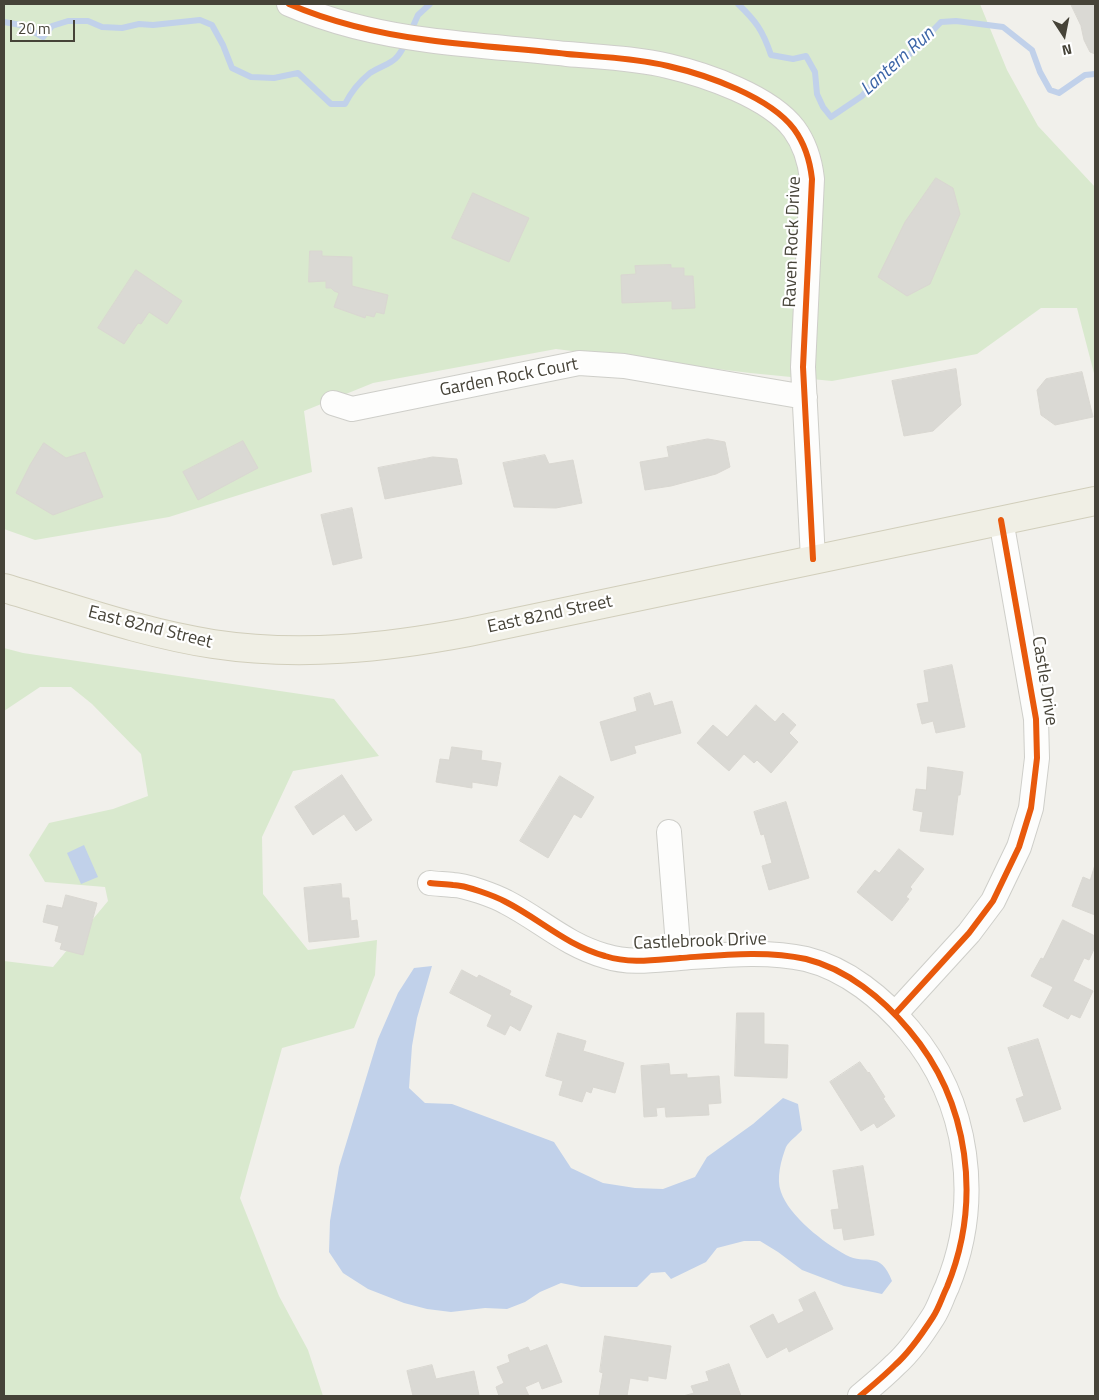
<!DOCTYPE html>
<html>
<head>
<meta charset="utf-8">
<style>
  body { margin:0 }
  #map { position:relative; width:1099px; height:1400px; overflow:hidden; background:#f1f0eb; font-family:"Titillium Web",sans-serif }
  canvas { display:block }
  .frame { position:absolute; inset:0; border:5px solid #464338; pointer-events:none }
  .north { position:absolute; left:1039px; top:10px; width:50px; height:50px; -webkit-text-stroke:4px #fff; paint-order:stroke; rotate:169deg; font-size:14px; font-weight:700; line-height:20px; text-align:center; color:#464338 }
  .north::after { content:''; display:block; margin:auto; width:18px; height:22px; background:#464338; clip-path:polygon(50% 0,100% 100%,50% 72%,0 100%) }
  .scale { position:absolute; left:10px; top:20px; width:65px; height:22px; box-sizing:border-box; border:2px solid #464338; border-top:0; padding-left:6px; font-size:15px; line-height:18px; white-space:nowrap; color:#464338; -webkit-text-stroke:4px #fff; paint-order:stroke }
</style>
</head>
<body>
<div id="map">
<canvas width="1099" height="1400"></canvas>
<div class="frame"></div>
<div class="north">N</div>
<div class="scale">20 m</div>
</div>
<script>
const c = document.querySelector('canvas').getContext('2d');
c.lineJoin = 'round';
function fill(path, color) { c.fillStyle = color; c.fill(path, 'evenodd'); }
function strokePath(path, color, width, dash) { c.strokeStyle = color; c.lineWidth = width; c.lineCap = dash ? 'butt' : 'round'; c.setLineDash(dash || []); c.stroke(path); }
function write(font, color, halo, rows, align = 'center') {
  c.font = font + ' "Titillium Web",sans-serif'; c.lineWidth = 4.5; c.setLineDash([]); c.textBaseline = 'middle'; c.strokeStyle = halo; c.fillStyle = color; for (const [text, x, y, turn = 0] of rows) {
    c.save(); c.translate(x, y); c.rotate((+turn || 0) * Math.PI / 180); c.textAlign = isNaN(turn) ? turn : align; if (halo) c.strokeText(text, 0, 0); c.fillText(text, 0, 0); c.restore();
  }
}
fill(new Path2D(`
  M 4,4 L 980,4 L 1007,70 L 1038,126 L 1095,187 L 1095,377 L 1077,308 L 1041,308 L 977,354 L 832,381 L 750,373 L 556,349 L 373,383 L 304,411 L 312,472 L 169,517 L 35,540 L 4,529 Z
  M 4,648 L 23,653 L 334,699 L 379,756 L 293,771 L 262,837 L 263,894 L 308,950 L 377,940 L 375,975 L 354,1028 L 282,1048 L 240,1198 L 279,1296 L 308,1350 L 323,1396 L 4,1396 L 4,961 L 53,967 L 108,901 L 105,887 L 45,882 L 29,855 L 49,823 L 113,809 L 148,796 L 141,754 L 92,704 L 71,687 L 40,687 L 4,711 Z`), '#d9e9ce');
fill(new Path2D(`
  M 84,845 L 98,877 L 81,884 L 67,853 Z
  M 432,966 L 417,1018 L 412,1046 L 409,1088 L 425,1103 L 452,1104 L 554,1142 L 571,1168 L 603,1183 L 635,1188 L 663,1189 L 695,1177 L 707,1157 L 753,1124 L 783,1098 L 798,1104 L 802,1130 C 797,1136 789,1141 786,1147 C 781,1160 776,1179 781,1192 C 789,1216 824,1243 846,1255 C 866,1266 880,1249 892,1281 L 882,1294 L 844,1286 L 802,1270 L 778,1252 L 760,1241 L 744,1241 L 717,1248 L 706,1262 L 671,1279 L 665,1272 L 651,1273 L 637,1287 L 581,1287 L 561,1283 L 540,1292 L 525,1302 L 507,1309 L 485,1308 L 451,1312 L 427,1309 L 404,1303 L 368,1289 L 343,1273 L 329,1252 L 330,1221 L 339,1167 L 378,1039 L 398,993 L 414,968 Z`), '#c1d1ea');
strokePath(new Path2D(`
  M 738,4 C 756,21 763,31 771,55 L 793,59 L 806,56 L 815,72 L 817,94 L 823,107 L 831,117 L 862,96 L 888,66 L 909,55 L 941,22 L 956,21 L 1003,27 L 1032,50 L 1040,72 L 1050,90 L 1059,93 L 1085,75 L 1095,74
  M 4,22 L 21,25 L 43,37 L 52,26 L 68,21 L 88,21 L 102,27 L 122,28 L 139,24 L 153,25 L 200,20 L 212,25 L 223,45 L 232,68 L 251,77 L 274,78 L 298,73 L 331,104 L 345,104 C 351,92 359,82 370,73 C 389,61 395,66 406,42
  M 410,33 L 418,15 L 430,4`), '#c1d1ea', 6);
const building = new Path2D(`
  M 1071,4 L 1095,4 L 1095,54 L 1090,52 L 1084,40 L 1081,26 Z
  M 936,178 L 953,188 L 960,214 L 930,284 L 907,296 L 878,277 L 905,222 Z
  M 473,193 L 529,218 L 509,262 L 452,238 Z
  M 310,251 L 322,251 L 322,256 L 352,257 L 352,286 L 388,295 L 384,314 L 376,312 L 374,317 L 366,315 L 365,318 L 334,307 L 339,293 L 334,291 L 331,288 L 326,288 L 326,281 L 309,282 Z
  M 671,265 L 671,268 L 684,268 L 684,276 L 693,276 L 695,308 L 672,309 L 672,301 L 622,303 L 621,275 L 636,274 L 635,266 Z
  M 136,270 L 182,301 L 167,324 L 149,312 L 141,324 L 138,323 L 124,344 L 98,328 Z
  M 956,369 L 961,405 L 933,431 L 904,436 L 892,381 Z
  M 1082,372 L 1093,417 L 1055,425 L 1041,415 L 1037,390 L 1046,379 Z
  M 708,439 L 725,442 L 730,467 L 716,474 L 671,486 L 645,490 L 640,462 L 669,457 L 667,447 Z
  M 243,441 L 258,468 L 198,500 L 183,472 Z
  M 44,443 L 66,458 L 85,452 L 103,497 L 53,515 L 16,493 L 30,465 Z
  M 545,455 L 549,464 L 573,460 L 582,503 L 556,508 L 514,507 L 503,463 Z
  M 433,457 L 457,459 L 462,484 L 385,499 L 378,468 Z
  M 352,508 L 362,558 L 333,565 L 321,515 Z
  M 952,665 L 965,727 L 936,733 L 933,721 L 922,724 L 917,704 L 929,702 L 924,671 Z
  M 650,693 L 654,706 L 672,701 L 681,733 L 634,746 L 636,753 L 611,761 L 600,722 L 637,711 L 634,698 Z
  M 756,705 L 775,722 L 783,713 L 796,725 L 789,733 L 798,742 L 771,773 L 757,760 L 754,763 L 744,754 L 729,771 L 697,743 L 713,725 L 727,737 Z
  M 452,747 L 482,751 L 481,760 L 501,763 L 497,786 L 472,782 L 472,788 L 436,782 L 440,759 L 449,760 Z
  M 928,767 L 963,772 L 960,795 L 958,795 L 953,835 L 920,831 L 923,812 L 913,810 L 916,789 L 926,790 Z
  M 342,775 L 372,820 L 356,831 L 344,814 L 313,835 L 295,807 Z
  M 560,776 L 594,797 L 581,818 L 574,814 L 548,858 L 520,841 Z
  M 786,802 L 809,878 L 769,890 L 762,866 L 772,863 L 764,834 L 761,835 L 754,812 Z
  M 899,849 L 924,869 L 910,887 L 912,889 L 906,897 L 909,899 L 892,921 L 857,892 L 875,870 L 879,873 Z
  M 1095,865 L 1095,915 L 1072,906 L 1083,877 L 1090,880 Z
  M 341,884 L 342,898 L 349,898 L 351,921 L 357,920 L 359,937 L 309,942 L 304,888 Z
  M 66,895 L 97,903 L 83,955 L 60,949 L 62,943 L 55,941 L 59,926 L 43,922 L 47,905 L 62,908 Z
  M 1063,920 L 1095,936 L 1095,947 L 1089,960 L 1084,958 L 1073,981 L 1093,991 L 1080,1018 L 1071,1014 L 1068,1019 L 1043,1006 L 1053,987 L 1031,976 L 1041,958 L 1043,959 Z
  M 462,970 L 477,978 L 479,975 L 511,991 L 509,995 L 532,1006 L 520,1031 L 510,1025 L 505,1035 L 487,1026 L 492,1015 L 450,993 Z
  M 737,1013 L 764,1013 L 764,1044 L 788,1045 L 787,1078 L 735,1076 Z
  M 558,1033 L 586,1041 L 583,1051 L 624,1063 L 615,1093 L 593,1087 L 591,1093 L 586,1091 L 582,1102 L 559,1095 L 563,1081 L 546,1076 Z
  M 1038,1039 L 1061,1109 L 1024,1122 L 1016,1099 L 1024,1096 L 1008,1048 Z
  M 860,1062 L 868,1073 L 869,1072 L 885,1097 L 883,1098 L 895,1116 L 877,1128 L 874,1123 L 861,1131 L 830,1082 Z
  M 669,1064 L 670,1075 L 687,1074 L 687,1078 L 719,1076 L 721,1103 L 708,1104 L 709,1115 L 666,1117 L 665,1107 L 656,1108 L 657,1116 L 644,1117 L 641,1066 Z
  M 863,1166 L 874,1235 L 844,1240 L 842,1228 L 834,1229 L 831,1210 L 839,1209 L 833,1171 Z
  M 815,1292 L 833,1329 L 789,1352 L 787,1347 L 767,1358 L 750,1326 L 773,1314 L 778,1324 L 804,1311 L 799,1300 Z
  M 605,1336 L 671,1346 L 666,1379 L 648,1376 L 648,1381 L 630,1378 L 627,1396 L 599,1396 L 603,1373 L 600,1372 Z
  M 547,1345 L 562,1382 L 542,1389 L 539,1381 L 525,1387 L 529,1396 L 499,1396 L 496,1387 L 504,1383 L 497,1367 L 510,1362 L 508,1355 L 528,1347 L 530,1351 Z
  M 729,1364 L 741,1396 L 683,1396 L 694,1393 L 691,1386 L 709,1381 L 706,1372 Z
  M 432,1365 L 436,1379 L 474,1371 L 479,1395 L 413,1396 L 407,1371 Z`);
fill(building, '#dad9d4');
strokePath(building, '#d9d7d1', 1);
const street = new Path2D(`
  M 289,4 C 333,23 381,34 428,40 C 474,46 521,49 567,54 C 600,57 635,58 668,66 C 707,75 770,97 794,129 C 805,144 810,161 812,179 L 803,367 L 813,559
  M 333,403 L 352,409 L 579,363 L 624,366 L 805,397
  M 669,832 L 679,958
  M 430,883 C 437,884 445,884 453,885 C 465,885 495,896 506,902 C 541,920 566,945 605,956 C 630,964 654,960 680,958 C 722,955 766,950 806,959 C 847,969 883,999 909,1030 C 970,1102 982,1202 947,1287 C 942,1297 939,1308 933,1317 C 922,1334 910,1352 895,1365 C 884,1376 872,1386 860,1396
  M 895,1014 L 969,933 L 993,901 L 1019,847 L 1031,808 L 1037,758 L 1036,719 L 1001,520`);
const primary = new Path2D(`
  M 4,588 C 73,608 142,633 213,644 C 299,657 385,648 469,632 L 1095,501`);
strokePath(street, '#cecec9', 26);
strokePath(primary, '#d1cebb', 30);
strokePath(street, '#fdfdfc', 24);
strokePath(primary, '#f0efe5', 28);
strokePath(new Path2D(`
  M 289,4 C 333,23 381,34 428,40 C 474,46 521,49 567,54 C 600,57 635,58 668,66 C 707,75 770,97 794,129 C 805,144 810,161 812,179 L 803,367 L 813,559
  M 430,883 C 437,884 445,884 453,885 C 465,885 495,896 506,902 C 541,920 566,945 605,956 C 630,964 654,960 680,958 C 722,955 766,950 806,959 C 847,969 883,999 909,1030 C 970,1102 982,1202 947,1287 C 942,1297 939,1308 933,1317 C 922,1334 910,1352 895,1365 C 884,1376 872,1386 860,1396
  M 895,1014 L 969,933 L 993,901 L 1019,847 L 1031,808 L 1037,758 L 1036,719 L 1001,520`), '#e8590c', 6);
write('18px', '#464338', '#fff', [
  ["Raven Rock Drive",793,242,-88],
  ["Garden Rock Court",509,378,-11],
  ["East 82nd Street",550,615,-12],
  ["East 82nd Street",150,628,14],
  ["Castle Drive",1044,681,81],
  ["Castlebrook Drive",700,942,-2]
]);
write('italic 19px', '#3c65a7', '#fff', [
  ["Lantern Run",898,62,-42]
]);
</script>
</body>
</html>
